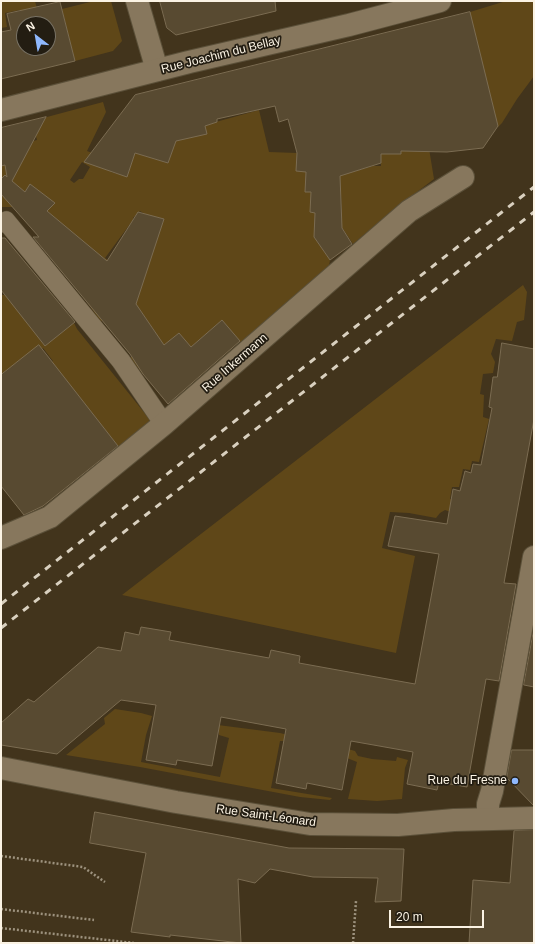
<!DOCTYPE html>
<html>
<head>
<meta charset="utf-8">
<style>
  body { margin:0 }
  #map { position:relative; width:535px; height:944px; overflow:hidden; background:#42341c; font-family:Helvetica,sans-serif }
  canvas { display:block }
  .frame { position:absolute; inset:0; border:2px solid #fbf3e4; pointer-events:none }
  .north { position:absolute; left:16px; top:16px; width:40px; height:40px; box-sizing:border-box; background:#231d12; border:1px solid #797366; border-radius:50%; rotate:329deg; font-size:11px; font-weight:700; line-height:16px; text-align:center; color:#fbf3e4 }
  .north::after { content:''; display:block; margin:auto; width:14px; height:18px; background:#8fb8fd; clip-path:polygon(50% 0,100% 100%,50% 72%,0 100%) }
  .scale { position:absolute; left:389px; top:910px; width:95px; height:18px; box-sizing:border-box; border:2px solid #fbf3e4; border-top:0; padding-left:5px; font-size:12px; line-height:14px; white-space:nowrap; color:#fbf3e4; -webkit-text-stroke:3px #231d12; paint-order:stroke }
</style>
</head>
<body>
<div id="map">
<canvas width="535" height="944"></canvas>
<div class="frame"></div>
<div class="north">N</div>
<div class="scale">20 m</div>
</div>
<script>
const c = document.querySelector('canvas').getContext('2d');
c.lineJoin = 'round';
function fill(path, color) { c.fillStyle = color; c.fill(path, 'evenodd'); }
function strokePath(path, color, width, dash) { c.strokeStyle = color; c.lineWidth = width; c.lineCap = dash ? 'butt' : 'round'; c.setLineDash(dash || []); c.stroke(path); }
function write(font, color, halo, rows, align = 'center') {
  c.font = font + ' Helvetica,sans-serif'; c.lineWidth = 3.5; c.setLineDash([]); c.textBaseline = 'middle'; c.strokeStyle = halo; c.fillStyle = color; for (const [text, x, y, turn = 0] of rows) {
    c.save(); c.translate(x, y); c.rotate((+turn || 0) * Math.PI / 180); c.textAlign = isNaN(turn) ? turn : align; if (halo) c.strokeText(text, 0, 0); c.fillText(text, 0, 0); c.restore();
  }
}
fill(new Path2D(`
  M 1,1 L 35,1 L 40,20 L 25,23 L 20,10 L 5,13 L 7,27 L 1,28 Z
  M 94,1 L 111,1 L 122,41 L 113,51 L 75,61 L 62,9 Z
  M 506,1 L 534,1 L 534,76 L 517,99 L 502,123 L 498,127 L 488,120 L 426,130 L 434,179 L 396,208 L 353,244 L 337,220 L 342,219 L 341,193 L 331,182 L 348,168 L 359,170 L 373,166 L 381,166 L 381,154 L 401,154 L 397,134 L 470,12 Z
  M 103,102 L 106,112 L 87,151 L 106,158 L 111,172 L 118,174 L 135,153 L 168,163 L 177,138 L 198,130 L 206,132 L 205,125 L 259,110 L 269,152 L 297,153 L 306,172 L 305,192 L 311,192 L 315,213 L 314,237 L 330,260 L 329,266 L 269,319 L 243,345 L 222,320 L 191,347 L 179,333 L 163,346 L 143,374 L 130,358 L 156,333 L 130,296 L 164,219 L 155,217 L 154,220 L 140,211 L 133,218 L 133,220 L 105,258 L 122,270 L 113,295 L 101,322 L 80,292 L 105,259 L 85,244 L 46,210 L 30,185 L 13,207 L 1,207 L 1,166 L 5,165 L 8,181 L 33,141 L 37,140 L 32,121 ZM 82,162 L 90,167 L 83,179 L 79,179 L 74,183 L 70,180 Z
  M 523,285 L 527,292 L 524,320 L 517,322 L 512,341 L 496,339 L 491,354 L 495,362 L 493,373 L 483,374 L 480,394 L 484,395 L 483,417 L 489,419 L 479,462 L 472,461 L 470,470 L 463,469 L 459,487 L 452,487 L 450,499 L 465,502 L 451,512 L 445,510 L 440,513 L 436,518 L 409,513 L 390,512 L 382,548 L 415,556 L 396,653 L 122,595 Z
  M 1,295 L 10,295 L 48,343 L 74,323 L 77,329 L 151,421 L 119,447 L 74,391 L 1,440 L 33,377 L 53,361 L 43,348 L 11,373 L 8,369 L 2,374 Z
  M 115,709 L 141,713 L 152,716 L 146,735 L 141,762 L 220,777 L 229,738 L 219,735 L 218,725 L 280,733 L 288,735 L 286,741 L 280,741 L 271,788 L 332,798 L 330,800 L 300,797 L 140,767 L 66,755 L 105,724 L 104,718 Z
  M 348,749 L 355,751 L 358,756 L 372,759 L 396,761 L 397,757 L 408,760 L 405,768 L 402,799 L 377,801 L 348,799 L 357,762 L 347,758 Z`), '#5f4718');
const building = new Path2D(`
  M 160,1 L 275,1 L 276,11 L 176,35 L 167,28 Z
  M 60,2 L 75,61 L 1,79 L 1,32 L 11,30 L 7,14 ZM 24,24 L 48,24 L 48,48 L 24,48 Z
  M 470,12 L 498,126 L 483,148 L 447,152 L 401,151 L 401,154 L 381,154 L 381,163 L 340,176 L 342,228 L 352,244 L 330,260 L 314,237 L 315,213 L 310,212 L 311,192 L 305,192 L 306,172 L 296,171 L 297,153 L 288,119 L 279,122 L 275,106 L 217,119 L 217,122 L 205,126 L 207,134 L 176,141 L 168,163 L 135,153 L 127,177 L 84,162 L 135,95 Z
  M 46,117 L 12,181 L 25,192 L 30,184 L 55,203 L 47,211 L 107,261 L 138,212 L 164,219 L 136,304 L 164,345 L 179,333 L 191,347 L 222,320 L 240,341 L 168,404 L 143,374 L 130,354 L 33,237 L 39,237 L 1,194 L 1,179 L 5,175 L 7,177 L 5,165 L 1,166 L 1,128 Z
  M 1,238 L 5,238 L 75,322 L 45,346 L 1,290 Z
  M 502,343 L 534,349 L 534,419 L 504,583 L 516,584 L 499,681 L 486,679 L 467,787 L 439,782 L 437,790 L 407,784 L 413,752 L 351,741 L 342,790 L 307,783 L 306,789 L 276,783 L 286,729 L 221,717 L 212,766 L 177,760 L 176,765 L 146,760 L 156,705 L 121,700 L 57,754 L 1,745 L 1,723 L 28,699 L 34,702 L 98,647 L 121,651 L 125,632 L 139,635 L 141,627 L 171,632 L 169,640 L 269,658 L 271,650 L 300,656 L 299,663 L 415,684 L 439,554 L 388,546 L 395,516 L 447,524 L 453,489 L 460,491 L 465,471 L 471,473 L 473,464 L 481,465 L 492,408 L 489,407 L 493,377 L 497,377 Z
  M 39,345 L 118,446 L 43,506 L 24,515 L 1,486 L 1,375 Z
  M 534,628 L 534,687 L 524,685 Z
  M 512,750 L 534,750 L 534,806 L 507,778 Z
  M 95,812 L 289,848 L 404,849 L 401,901 L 375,902 L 378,878 L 313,877 L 270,869 L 255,883 L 238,879 L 241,943 L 170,935 L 170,937 L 131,932 L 146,853 L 90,843 Z
  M 534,830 L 534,943 L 469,943 L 473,880 L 510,883 L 514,831 Z`);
fill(building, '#584a31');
strokePath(building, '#7b6c52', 1);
const service = new Path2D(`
  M 1,223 L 6,221 L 121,361 L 164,424`);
const minor = new Path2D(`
  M 137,1 L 157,70
  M 1,538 L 50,517 L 164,424 L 409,211 L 463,177
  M 488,819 L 488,804 L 492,791 L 534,557`);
const tertiary = new Path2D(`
  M 1,110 L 189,62 L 349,25 L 440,1
  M 1,768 L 176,802 L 310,824 L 398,825 L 454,820 L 534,818`);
strokePath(service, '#5b5039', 20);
strokePath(minor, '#5b5039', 24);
strokePath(tertiary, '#5b5039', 24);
strokePath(new Path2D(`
  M 1,856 L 83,867 L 105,882
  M 1,909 L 94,920
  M 1,928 L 134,943
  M 353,943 L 356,901`), '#9d927e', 2.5, [2, 2]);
strokePath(service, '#87775d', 19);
strokePath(minor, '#87775d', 22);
strokePath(tertiary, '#87775d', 22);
strokePath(new Path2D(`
  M 1,604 L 534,187
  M 1,628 L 534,212`), '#d9d0bf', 3, [7, 7]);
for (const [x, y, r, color] of [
  [515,781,4,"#8fb8fd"]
]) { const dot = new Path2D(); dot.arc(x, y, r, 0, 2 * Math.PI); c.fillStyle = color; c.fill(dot); strokePath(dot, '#231d12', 1.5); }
write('12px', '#fbf3e4', '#231d12', [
  ["Rue Joachim du Bellay",221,55,-14],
  ["Rue Inkermann",235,363,-41],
  ["Rue Saint-Léonard",266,816,8]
]);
write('12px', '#fbf3e4', '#231d12', [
  ["Rue du Fresne",507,781]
], 'right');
</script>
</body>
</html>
